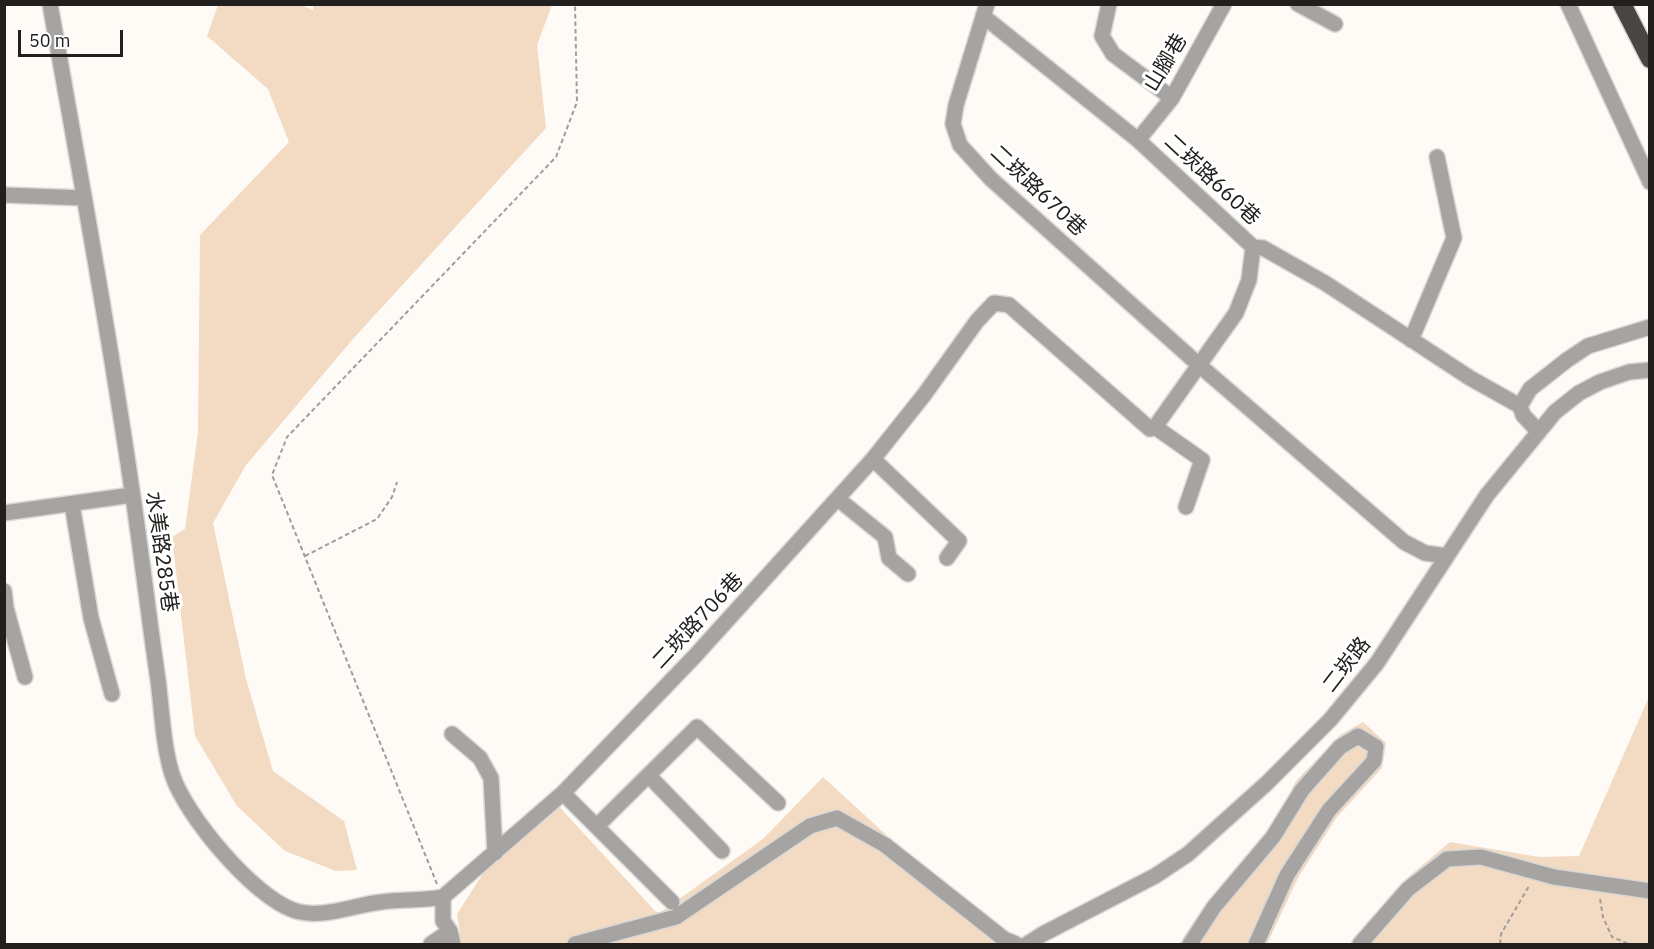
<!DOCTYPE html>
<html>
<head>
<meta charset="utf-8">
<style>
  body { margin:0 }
  #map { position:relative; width:1654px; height:949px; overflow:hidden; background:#fefaf6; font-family:"IBM Plex Sans",sans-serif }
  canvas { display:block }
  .frame { position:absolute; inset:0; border:6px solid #21201e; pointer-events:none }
  .scale { position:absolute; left:18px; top:30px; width:105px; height:27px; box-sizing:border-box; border:3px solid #21201e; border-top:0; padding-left:8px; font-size:18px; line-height:21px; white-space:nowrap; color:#21201e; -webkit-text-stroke:4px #fff; paint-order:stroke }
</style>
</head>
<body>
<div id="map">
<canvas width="1654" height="949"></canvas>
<div class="frame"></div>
<div class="scale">50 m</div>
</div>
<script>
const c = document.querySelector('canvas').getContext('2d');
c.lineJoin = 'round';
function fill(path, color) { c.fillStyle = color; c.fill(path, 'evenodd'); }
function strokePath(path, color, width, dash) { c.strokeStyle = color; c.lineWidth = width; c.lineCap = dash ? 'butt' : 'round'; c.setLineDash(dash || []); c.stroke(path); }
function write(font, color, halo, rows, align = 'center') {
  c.font = font + ' "IBM Plex Sans","Noto Sans TC",sans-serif'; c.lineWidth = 6; c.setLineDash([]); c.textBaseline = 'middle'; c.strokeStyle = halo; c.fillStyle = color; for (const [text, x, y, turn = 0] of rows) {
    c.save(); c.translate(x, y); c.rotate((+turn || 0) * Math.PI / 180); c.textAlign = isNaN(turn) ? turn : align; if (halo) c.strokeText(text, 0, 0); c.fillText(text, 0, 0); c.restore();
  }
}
fill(new Path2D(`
  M 313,5 L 401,4 L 420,6 L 420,4 L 552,5 L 537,45 L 546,128 L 353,339 L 246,465 L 213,523 L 246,679 L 273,771 L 344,821 L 357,870 L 336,871 L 285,851 L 237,806 L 195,736 L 172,537 L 185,529 L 198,432 L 200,235 L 289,142 L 268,89 L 207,36 L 218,5 L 301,5 L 313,10 Z
  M 1649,697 L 1649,944 L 1350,944 L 1406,879 L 1450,842 L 1539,857 L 1579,856 Z
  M 1363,722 L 1386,743 L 1382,768 L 1337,817 L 1299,876 L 1267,944 L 1179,944 L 1209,900 L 1274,825 L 1296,781 L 1340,735 Z
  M 823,777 L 907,854 L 1016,940 L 1025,944 L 441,944 L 460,933 L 457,914 L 484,872 L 554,801 L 656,912 L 661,912 L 763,839 Z`), '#f3dac3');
const minor = new Path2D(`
  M 50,4 C 79,168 109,332 133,497 C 142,558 149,619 158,680 C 162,711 163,745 172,774 C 185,815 253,896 293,910 C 321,920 353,905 381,902 C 402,899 421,901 443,897
  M 987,4 L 956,105 L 953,124 L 960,145 L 991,179 L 1199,365 L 1404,542 L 1425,553 L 1447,556
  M 1109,4 L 1102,36 L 1113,54 L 1172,98
  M 1298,4 L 1335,24
  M 1568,4 L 1650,182
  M 983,16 L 1138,140 L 1253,247 L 1263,248 L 1325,283 L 1470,378 L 1520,406
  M 1138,140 L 1172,98 L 1224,4
  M 4,195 L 84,198
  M 1411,340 L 1454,238 L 1437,157
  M 1155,427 L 1202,460 L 1186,507
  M 1538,431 L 1523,415 L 1520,406 L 1530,389 L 1567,360 L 1588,346 L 1650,327
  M 873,459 L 959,541 L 947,558
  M 838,499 L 885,537 L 889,558 L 908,574
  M 72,504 L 91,618 L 112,694
  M 4,513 L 132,495
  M 4,591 L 6,608 L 25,677
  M 452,734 L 480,758 L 491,778 L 495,853
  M 649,776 L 722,851
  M 563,793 L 672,902
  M 597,826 L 697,727 L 778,803
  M 431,944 L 450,931
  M 453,944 L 450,931 L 443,921 L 443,897 L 563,793 L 694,657 L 873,459 L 924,395 L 977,321 L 994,303 L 1009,305 L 1150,429 L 1155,427 L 1236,313 L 1249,280 L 1253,247
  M 575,944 L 676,917 L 810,826 L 837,818 L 885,845 L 1004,939 L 1016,944
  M 1027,944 L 1043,934 L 1155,876 L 1188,854 L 1267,783 L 1330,720 L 1377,663 L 1487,495 L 1555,412 L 1579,393 L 1600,382 L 1629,372 L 1650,370
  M 1190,944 L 1214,907 L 1273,837 L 1302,790 L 1340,747 L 1358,736 L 1376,747 L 1374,761 L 1329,810 L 1287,875 L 1256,944
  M 1360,944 L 1408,889 L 1447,859 L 1481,857 L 1554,877 L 1650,891`);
const highway = new Path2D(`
  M 1622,4 L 1650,59`);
strokePath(minor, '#dbd7d3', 18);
strokePath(highway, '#dbd7d3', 21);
strokePath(new Path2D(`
  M 305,556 L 377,519 L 392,497 L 397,482
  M 437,884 L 272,475 L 287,437 L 556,157 L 577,102 L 575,4
  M 1600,899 L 1603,917 L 1612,937 L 1629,944
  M 1500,944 L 1501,934 L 1529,886`), '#a09d9a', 2, [4.5, 3]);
strokePath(minor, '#a6a4a2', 15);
strokePath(highway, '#484542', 18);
write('21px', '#21201e', '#fff', [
  ["山腳巷",1166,63,-59],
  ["二崁路660巷",1212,180,43],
  ["二崁路670巷",1038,191,43],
  ["水美路285巷",161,552,82],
  ["二崁路706巷",698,621,-47],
  ["二崁路",1347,665,-52]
]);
</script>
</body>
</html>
